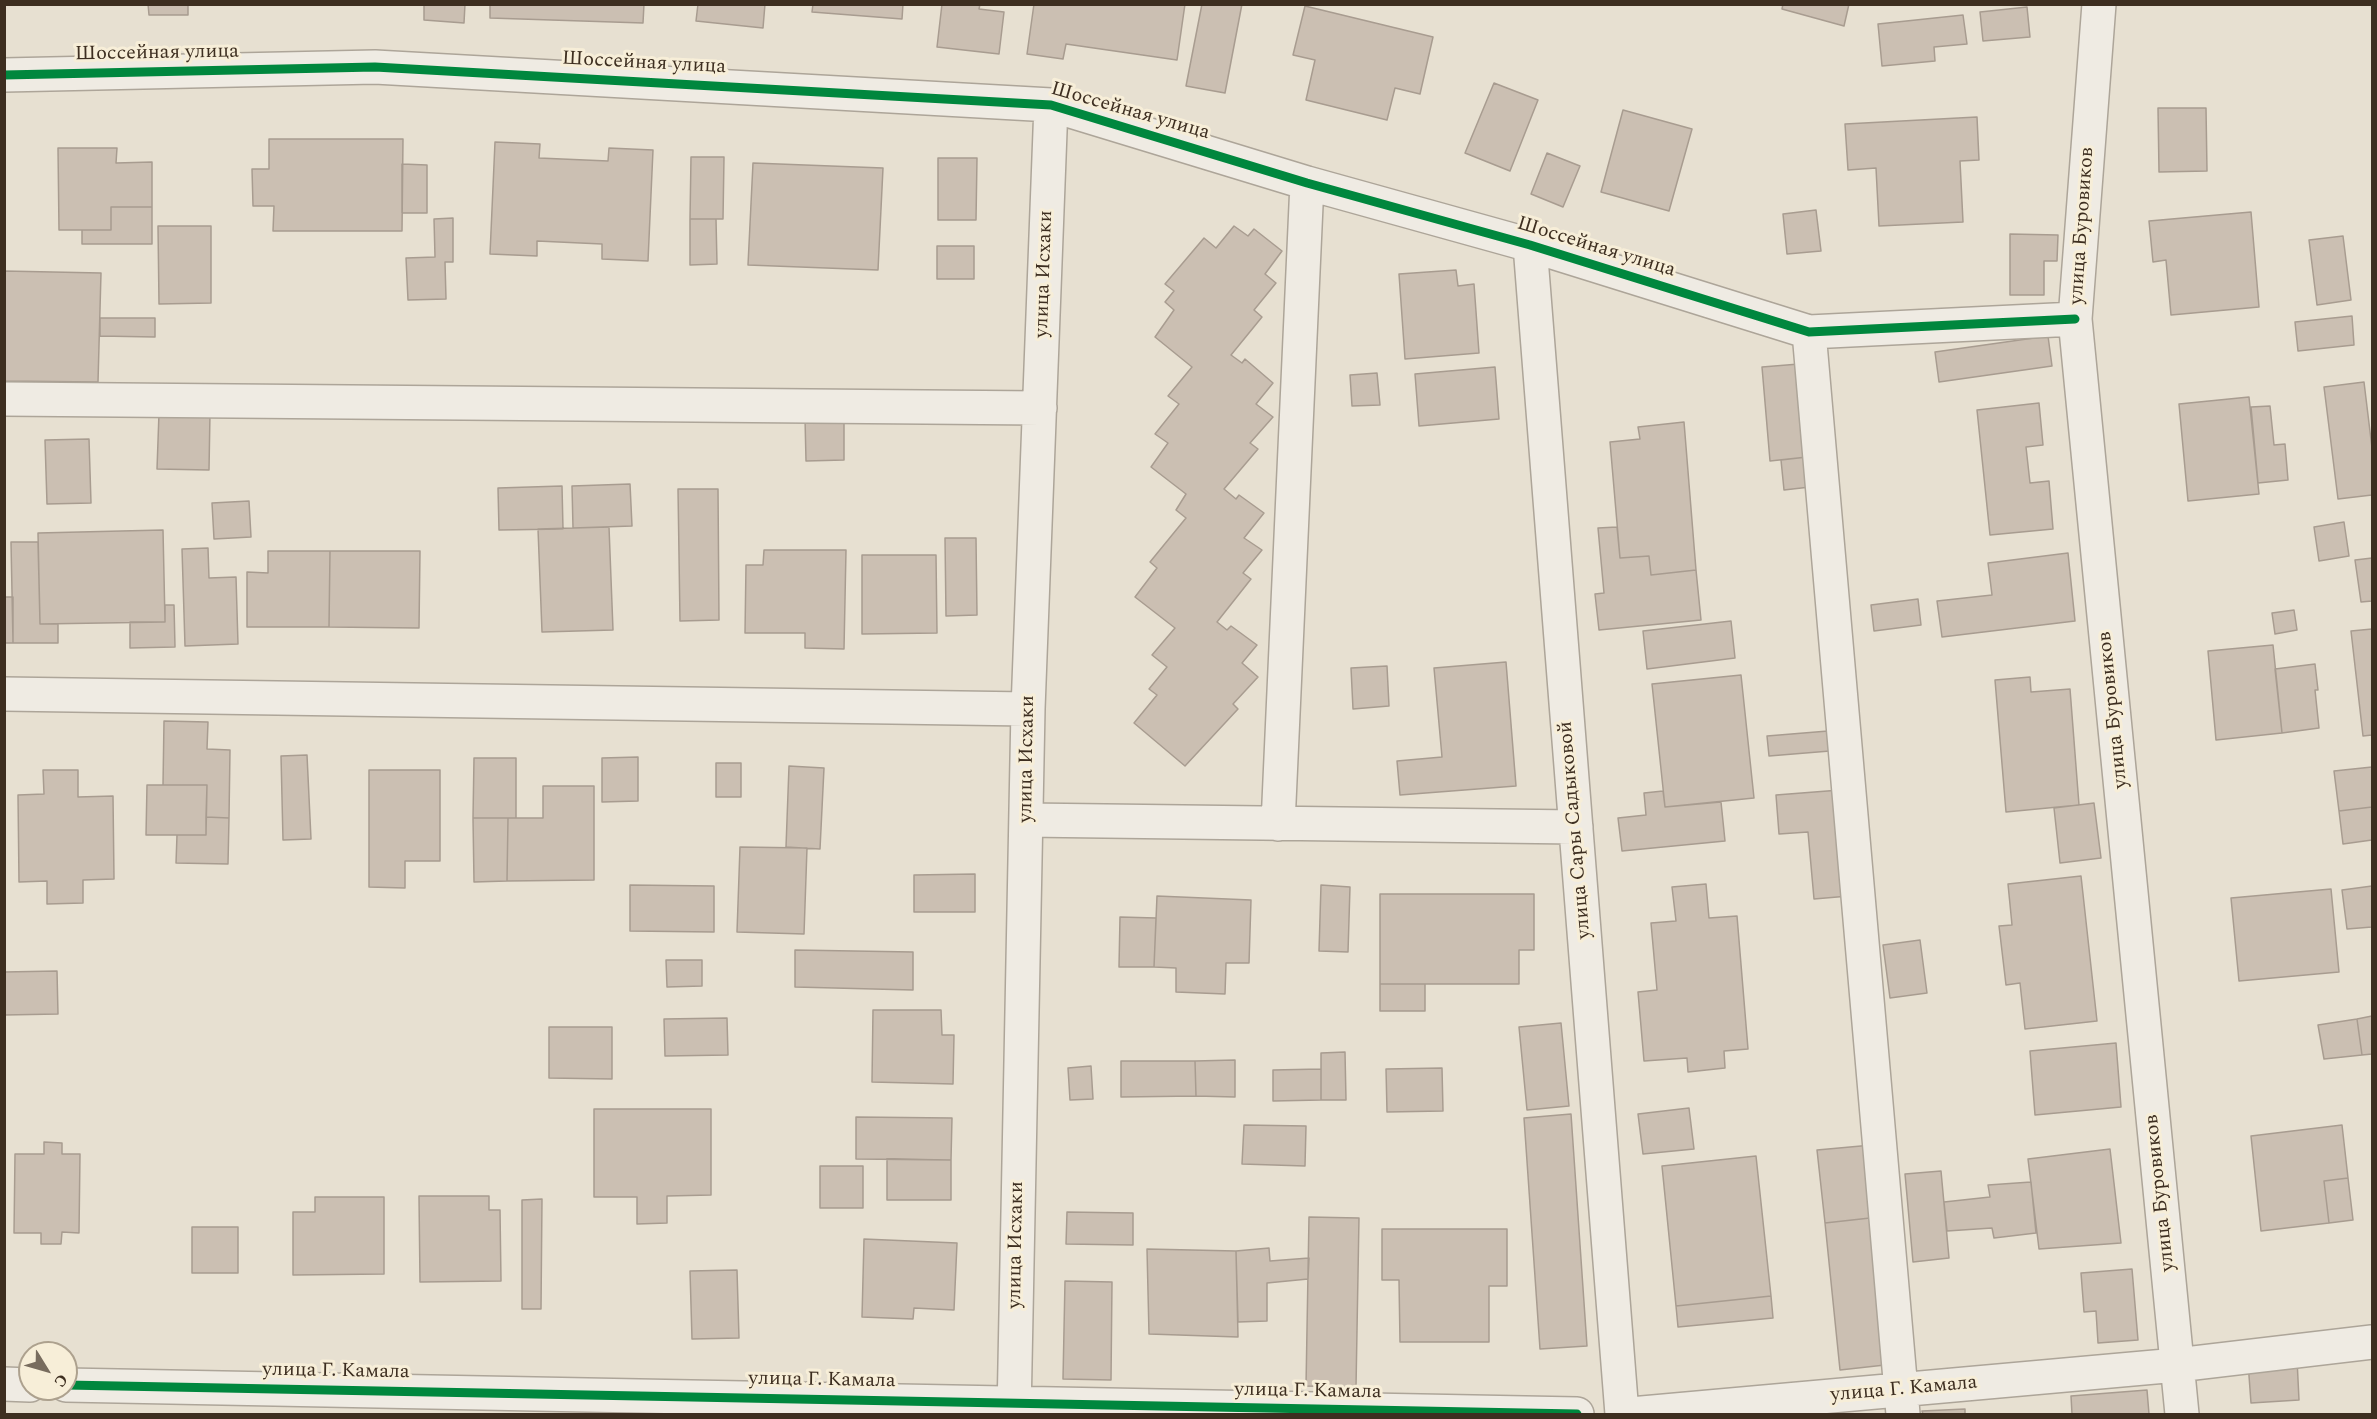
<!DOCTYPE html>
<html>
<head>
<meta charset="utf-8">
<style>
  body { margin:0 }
  #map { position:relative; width:2377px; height:1419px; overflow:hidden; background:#e7e0d1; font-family:Spectral,serif }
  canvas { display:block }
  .frame { position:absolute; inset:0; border:6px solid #3d2e20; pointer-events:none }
  .north { position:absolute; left:18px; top:1341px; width:60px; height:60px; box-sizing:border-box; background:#f7eed8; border:2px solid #ada18e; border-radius:50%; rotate:127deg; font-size:16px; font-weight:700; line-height:24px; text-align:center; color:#3d2e20 }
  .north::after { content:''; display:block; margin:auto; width:21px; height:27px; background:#786c5e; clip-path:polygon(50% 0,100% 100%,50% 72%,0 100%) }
</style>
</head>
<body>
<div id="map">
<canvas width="2377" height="1419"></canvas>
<div class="frame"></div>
<div class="north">С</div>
</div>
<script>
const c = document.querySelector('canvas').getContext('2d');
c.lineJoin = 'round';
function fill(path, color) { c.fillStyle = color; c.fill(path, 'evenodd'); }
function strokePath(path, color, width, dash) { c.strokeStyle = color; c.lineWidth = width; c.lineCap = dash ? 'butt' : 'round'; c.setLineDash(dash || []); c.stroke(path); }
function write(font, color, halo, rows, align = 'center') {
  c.font = font + ' Spectral,serif'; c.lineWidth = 6; c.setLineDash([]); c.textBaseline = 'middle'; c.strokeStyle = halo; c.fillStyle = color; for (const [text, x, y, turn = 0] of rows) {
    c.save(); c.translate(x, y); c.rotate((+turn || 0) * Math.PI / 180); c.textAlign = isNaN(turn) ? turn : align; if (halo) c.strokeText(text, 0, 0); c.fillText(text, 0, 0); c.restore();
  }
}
const building = new Path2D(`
  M 148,4 L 188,4 L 188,15 L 149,15 Z
  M 424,4 L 465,4 L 464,23 L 424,20 Z
  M 490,4 L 644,4 L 643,23 L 490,18 Z
  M 698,4 L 765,4 L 763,28 L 696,21 Z
  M 813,4 L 903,4 L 902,19 L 812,12 Z
  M 942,4 L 980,4 L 979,9 L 1004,12 L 999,54 L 937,47 Z
  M 1034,4 L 1185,4 L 1177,60 L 1066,44 L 1063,59 L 1027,54 Z
  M 1202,4 L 1242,4 L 1225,93 L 1186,86 Z
  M 1783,4 L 1849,4 L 1844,26 L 1782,9 Z
  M 1305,6 L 1433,37 L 1420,94 L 1395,88 L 1387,120 L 1306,100 L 1315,60 L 1293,55 Z
  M 2027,7 L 2030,37 L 1983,41 L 1980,12 Z
  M 1963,15 L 1967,44 L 1934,47 L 1935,61 L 1882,66 L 1878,24 Z
  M 1494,83 L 1538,100 L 1510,171 L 1465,153 Z
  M 2158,108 L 2206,108 L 2207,171 L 2159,172 Z
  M 1623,110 L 1692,129 L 1669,211 L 1601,192 Z
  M 1977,117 L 1979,160 L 1960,161 L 1963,222 L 1879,226 L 1876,168 L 1848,170 L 1845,124 Z
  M 269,139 L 403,139 L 402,231 L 273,231 L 274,206 L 253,206 L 252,169 L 269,169 Z
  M 495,142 L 540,144 L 539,158 L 608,161 L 609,148 L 653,150 L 648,261 L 602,259 L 602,244 L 537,241 L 537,256 L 490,254 Z
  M 58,148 L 117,148 L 116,163 L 152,162 L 152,207 L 111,207 L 111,230 L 59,230 Z
  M 1547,153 L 1580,166 L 1563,207 L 1531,194 Z
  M 691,157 L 724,157 L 723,219 L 690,219 Z
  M 938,158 L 977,158 L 976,220 L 938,220 Z
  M 753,163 L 883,168 L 878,270 L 748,265 Z
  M 402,164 L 427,165 L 427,213 L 402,213 Z
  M 111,207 L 152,207 L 152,244 L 82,244 L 82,230 L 111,230 Z
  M 1816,210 L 1821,251 L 1787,254 L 1783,214 Z
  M 2251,212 L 2259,307 L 2171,315 L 2166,260 L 2153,262 L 2149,221 Z
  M 453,218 L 453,262 L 445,262 L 446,299 L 408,300 L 406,258 L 435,257 L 434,219 Z
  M 690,219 L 716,219 L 717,264 L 690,265 Z
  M 158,226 L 211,226 L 211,303 L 159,304 Z
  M 1234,226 L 1248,236 L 1254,229 L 1282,251 L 1265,274 L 1276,283 L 1254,310 L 1262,317 L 1231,355 L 1242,363 L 1245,359 L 1273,383 L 1256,404 L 1273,417 L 1250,443 L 1258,449 L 1224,489 L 1236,499 L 1239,495 L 1264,513 L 1244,538 L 1262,550 L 1243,573 L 1251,579 L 1217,622 L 1227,630 L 1231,626 L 1257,645 L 1242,663 L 1258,677 L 1233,704 L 1238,709 L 1185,766 L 1134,723 L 1157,695 L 1149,689 L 1167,667 L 1152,655 L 1175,628 L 1135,597 L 1157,568 L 1150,562 L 1186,518 L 1176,510 L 1186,494 L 1151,467 L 1168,443 L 1155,434 L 1179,404 L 1168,396 L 1192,367 L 1155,337 L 1174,310 L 1165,302 L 1174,291 L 1165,284 L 1204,238 L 1216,248 Z
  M 2010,234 L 2058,235 L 2057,261 L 2044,261 L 2044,295 L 2010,295 Z
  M 2343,236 L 2351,300 L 2317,305 L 2309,240 Z
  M 937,246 L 974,246 L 974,279 L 937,279 Z
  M 1456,270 L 1458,286 L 1474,284 L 1479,353 L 1405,359 L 1399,274 Z
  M 4,271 L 101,273 L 98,382 L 4,381 Z
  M 2352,316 L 2354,345 L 2298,351 L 2295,322 Z
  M 100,318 L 155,318 L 155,337 L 100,336 Z
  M 2048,336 L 2052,366 L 1939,382 L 1935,352 Z
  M 1799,364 L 1807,457 L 1770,461 L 1762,367 Z
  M 1495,367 L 1499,419 L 1419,426 L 1415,374 Z
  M 1377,373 L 1380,405 L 1352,406 L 1350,375 Z
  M 2364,382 L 2372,448 L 2372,495 L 2338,499 L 2324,387 Z
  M 2249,397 L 2259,494 L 2188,501 L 2179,404 Z
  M 2039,403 L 2043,445 L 2026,447 L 2030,483 L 2049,481 L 2053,529 L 1990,535 L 1977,410 Z
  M 2270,406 L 2274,445 L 2285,444 L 2288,480 L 2258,483 L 2251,407 Z
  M 159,413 L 210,413 L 209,470 L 157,469 Z
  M 805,418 L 844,418 L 844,460 L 806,461 Z
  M 1684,422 L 1696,570 L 1651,575 L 1649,556 L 1620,558 L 1610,442 L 1640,439 L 1638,427 Z
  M 89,439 L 91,503 L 47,504 L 45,440 Z
  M 1807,457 L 1810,487 L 1784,490 L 1781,460 Z
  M 630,484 L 632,526 L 573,528 L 572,486 Z
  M 562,486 L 563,529 L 499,530 L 498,488 Z
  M 678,489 L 718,489 L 719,620 L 680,621 Z
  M 249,501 L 251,537 L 214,539 L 212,503 Z
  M 2344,522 L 2349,556 L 2319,561 L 2314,527 Z
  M 609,527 L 613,630 L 542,632 L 538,529 Z
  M 1617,527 L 1620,558 L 1649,556 L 1651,575 L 1696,570 L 1701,620 L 1599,630 L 1595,594 L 1604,593 L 1598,528 Z
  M 163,530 L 165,622 L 40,624 L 38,533 Z
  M 945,538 L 976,538 L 977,615 L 946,616 Z
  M 11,542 L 38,542 L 40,624 L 58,624 L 58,643 L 13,643 Z
  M 208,548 L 209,578 L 236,577 L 238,644 L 185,646 L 182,549 Z
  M 764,550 L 846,550 L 844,649 L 805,648 L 805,633 L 745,633 L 746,565 L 763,565 Z
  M 268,551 L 330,551 L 329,627 L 247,627 L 247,572 L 268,573 Z
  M 330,551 L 420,551 L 419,628 L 329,627 Z
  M 2068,553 L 2075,621 L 1942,637 L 1937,601 L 1992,595 L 1988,563 Z
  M 862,555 L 936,555 L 937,633 L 862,634 Z
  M 2372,558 L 2372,601 L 2361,602 L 2355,560 Z
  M 4,597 L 13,597 L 13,643 L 4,643 Z
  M 1918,599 L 1921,625 L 1874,631 L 1871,605 Z
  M 165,605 L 174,605 L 175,647 L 130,648 L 130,622 L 165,622 Z
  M 2294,610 L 2297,630 L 2275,634 L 2272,613 Z
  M 1731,621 L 1735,658 L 1647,669 L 1643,631 Z
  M 2372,629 L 2372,735 L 2363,736 L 2351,631 Z
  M 2273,645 L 2282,733 L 2216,740 L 2208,651 Z
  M 1506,662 L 1516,786 L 1400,795 L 1397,761 L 1442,757 L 1434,668 Z
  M 2315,664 L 2318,690 L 2315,690 L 2319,728 L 2282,733 L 2275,669 Z
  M 1387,666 L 1389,706 L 1353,709 L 1351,668 Z
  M 1741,675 L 1754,798 L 1665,807 L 1652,684 Z
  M 2030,677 L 2031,692 L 2070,689 L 2079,805 L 2006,812 L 1995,680 Z
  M 164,721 L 208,722 L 207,749 L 230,750 L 229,818 L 206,817 L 207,785 L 163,785 Z
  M 1828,731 L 1830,751 L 1769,756 L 1767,736 Z
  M 307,755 L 311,839 L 283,840 L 281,756 Z
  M 638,757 L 638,801 L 602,802 L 602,758 Z
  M 474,758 L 516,758 L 516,818 L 473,818 Z
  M 716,763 L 741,763 L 741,797 L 716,797 Z
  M 789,766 L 824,768 L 820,849 L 786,847 Z
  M 2372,767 L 2372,807 L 2339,811 L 2334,771 Z
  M 43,770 L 78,770 L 78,797 L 113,796 L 114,879 L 83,880 L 83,903 L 47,904 L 47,881 L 19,882 L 18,795 L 44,794 Z
  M 369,770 L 440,770 L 440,861 L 405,861 L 405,888 L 369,887 Z
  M 147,785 L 207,785 L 206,835 L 146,835 Z
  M 543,786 L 594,786 L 594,880 L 507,881 L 508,818 L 543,818 Z
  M 1840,790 L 1849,896 L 1814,899 L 1808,832 L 1779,834 L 1776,795 Z
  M 1663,791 L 1665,807 L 1721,802 L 1725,841 L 1622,851 L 1618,818 L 1646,815 L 1644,793 Z
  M 2094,803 L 2101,858 L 2060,863 L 2054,808 Z
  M 2372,807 L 2372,840 L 2343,844 L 2339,811 Z
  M 206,817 L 229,818 L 228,864 L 176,863 L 177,835 L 206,835 Z
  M 473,818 L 508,818 L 507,881 L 474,882 Z
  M 740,847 L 807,848 L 804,934 L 737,932 Z
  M 975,874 L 975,912 L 914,912 L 914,875 Z
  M 2081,876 L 2097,1021 L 2025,1029 L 2020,983 L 2006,985 L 1999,926 L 2012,925 L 2008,884 Z
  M 1706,884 L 1709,918 L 1737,916 L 1748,1049 L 1724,1051 L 1725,1068 L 1688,1072 L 1687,1058 L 1644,1061 L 1638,992 L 1657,990 L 1651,923 L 1676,921 L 1672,887 Z
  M 630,885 L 714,886 L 714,932 L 630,931 Z
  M 1321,885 L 1350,887 L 1348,952 L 1319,951 Z
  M 2372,886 L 2372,927 L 2347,929 L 2342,890 Z
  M 2331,889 L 2339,972 L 2239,981 L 2231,898 Z
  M 1380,894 L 1534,894 L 1534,950 L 1519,950 L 1519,984 L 1380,984 Z
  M 1157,896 L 1251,900 L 1249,963 L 1226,963 L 1225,994 L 1176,992 L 1176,968 L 1154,967 Z
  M 1120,917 L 1156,918 L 1154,967 L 1119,967 Z
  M 1920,940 L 1927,993 L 1890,998 L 1883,945 Z
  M 795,950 L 913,952 L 913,990 L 795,987 Z
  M 666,960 L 702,960 L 702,986 L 667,987 Z
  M 57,971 L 58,1014 L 4,1015 L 4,972 Z
  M 1380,984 L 1425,984 L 1425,1011 L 1380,1011 Z
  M 873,1010 L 941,1010 L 942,1035 L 954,1035 L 953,1084 L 872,1082 Z
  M 2372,1016 L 2372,1054 L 2362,1055 L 2357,1019 Z
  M 727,1018 L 728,1055 L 665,1056 L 664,1019 Z
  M 2357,1019 L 2362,1055 L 2324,1059 L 2318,1025 Z
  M 1561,1023 L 1569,1106 L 1527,1110 L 1519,1027 Z
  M 549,1027 L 612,1027 L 612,1079 L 549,1078 Z
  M 2116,1043 L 2121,1107 L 2035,1115 L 2030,1051 Z
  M 1345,1052 L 1346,1100 L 1321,1100 L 1321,1053 Z
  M 1235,1060 L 1235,1097 L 1196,1096 L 1195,1061 Z
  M 1121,1061 L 1195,1061 L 1196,1096 L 1121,1097 Z
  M 1091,1066 L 1093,1099 L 1070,1100 L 1068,1068 Z
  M 1442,1068 L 1443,1111 L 1387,1112 L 1386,1069 Z
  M 1321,1069 L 1321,1100 L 1273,1101 L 1273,1070 Z
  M 1689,1108 L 1694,1149 L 1643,1154 L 1638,1114 Z
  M 594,1109 L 711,1109 L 711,1195 L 667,1196 L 667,1223 L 637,1224 L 637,1197 L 594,1197 Z
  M 1571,1114 L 1587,1346 L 1540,1349 L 1524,1118 Z
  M 856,1117 L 952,1118 L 951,1160 L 856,1159 Z
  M 1244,1125 L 1306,1126 L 1305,1166 L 1242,1164 Z
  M 2342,1125 L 2348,1178 L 2324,1181 L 2329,1223 L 2261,1231 L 2251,1136 Z
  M 44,1142 L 62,1143 L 62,1154 L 80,1154 L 79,1233 L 62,1232 L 61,1244 L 41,1244 L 41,1233 L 14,1233 L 15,1154 L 44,1154 Z
  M 1872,1145 L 1879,1217 L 1825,1223 L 1817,1150 Z
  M 2110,1149 L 2121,1243 L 2039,1249 L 2028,1159 Z
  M 1756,1156 L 1771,1296 L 1676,1306 L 1662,1166 Z
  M 887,1159 L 951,1160 L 951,1200 L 887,1200 Z
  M 820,1166 L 863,1166 L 863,1208 L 820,1208 Z
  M 1941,1171 L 1949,1258 L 1913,1262 L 1905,1174 Z
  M 2348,1178 L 2353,1220 L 2329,1223 L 2324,1181 Z
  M 2031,1182 L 2036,1233 L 1994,1238 L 1992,1228 L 1947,1231 L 1944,1202 L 1990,1197 L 1988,1185 Z
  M 419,1196 L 489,1196 L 489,1210 L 500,1210 L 501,1281 L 420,1282 Z
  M 315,1197 L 384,1197 L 384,1274 L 293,1275 L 293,1212 L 315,1212 Z
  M 542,1199 L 541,1309 L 522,1309 L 522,1200 Z
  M 1067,1212 L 1133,1213 L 1133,1245 L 1066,1244 Z
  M 1309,1217 L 1359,1218 L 1356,1387 L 1306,1386 Z
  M 1879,1217 L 1894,1364 L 1840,1370 L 1825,1223 Z
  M 192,1227 L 238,1227 L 238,1273 L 192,1273 Z
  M 1382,1229 L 1507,1229 L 1507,1286 L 1489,1286 L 1489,1342 L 1400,1342 L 1399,1280 L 1382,1280 Z
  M 864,1239 L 957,1243 L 954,1310 L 914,1308 L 913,1319 L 862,1317 Z
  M 1269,1248 L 1270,1261 L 1309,1258 L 1308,1279 L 1267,1283 L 1267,1321 L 1238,1322 L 1236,1251 Z
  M 1147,1249 L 1236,1251 L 1238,1337 L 1149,1334 Z
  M 2132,1269 L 2138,1340 L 2098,1343 L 2096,1311 L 2084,1312 L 2081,1273 Z
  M 737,1270 L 739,1338 L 692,1339 L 690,1271 Z
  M 1065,1281 L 1112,1282 L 1111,1380 L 1063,1379 Z
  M 1771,1296 L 1773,1318 L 1678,1327 L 1676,1306 Z
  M 2297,1359 L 2299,1400 L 2251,1403 L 2248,1362 Z
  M 2147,1390 L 2149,1414 L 2072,1414 L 2071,1396 Z
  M 1965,1409 L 1965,1414 L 1923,1414 L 1922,1411 Z`);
fill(building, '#cbbfb2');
strokePath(building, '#a89c90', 1.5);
const minor = new Path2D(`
  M 2099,4 L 2075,319 L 2182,1414
  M 4,75 L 375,67 L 1051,105 L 1307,183 L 1530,245 L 1809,332 L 2075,319
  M 1530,245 L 1622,1414
  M 1809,332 L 1903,1414
  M 4,399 L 1040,408
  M 4,694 L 1028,709
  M 1026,820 L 1576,827
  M 1278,824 L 1307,183
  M 4,1384 L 30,1385
  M 66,1385 L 1577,1414
  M 1014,1414 L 1028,709 L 1051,105
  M 1631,1414 L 2177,1365 L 2372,1342`);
strokePath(minor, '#ada599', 36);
strokePath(minor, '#efebe3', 33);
strokePath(new Path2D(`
  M 4,75 L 375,67 L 1051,105 L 1307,183 L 1530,245 L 1809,332 L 2075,319
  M 66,1385 L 1577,1414`), '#00873e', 9);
write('20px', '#3d2e20', '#f7eed8', [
  ["Шоссейная улица",157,54,-1],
  ["Шоссейная улица",644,64,3],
  ["Шоссейная улица",1130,112,16],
  ["улица Буровиков",2083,226,-86],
  ["Шоссейная улица",1596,248,17],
  ["улица Исхаки",1045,274,-88],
  ["улица Буровиков",2114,710,-96],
  ["улица Исхаки",1028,759,-89],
  ["улица Сары Садыковой",1576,830,-95],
  ["улица Буровиков",2161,1193,-96],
  ["улица Исхаки",1017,1245,-89],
  ["улица Г. Камала",336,1372,1],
  ["улица Г. Камала",822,1381,1],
  ["улица Г. Камала",1904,1390,-5],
  ["улица Г. Камала",1308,1392,1]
]);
</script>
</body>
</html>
